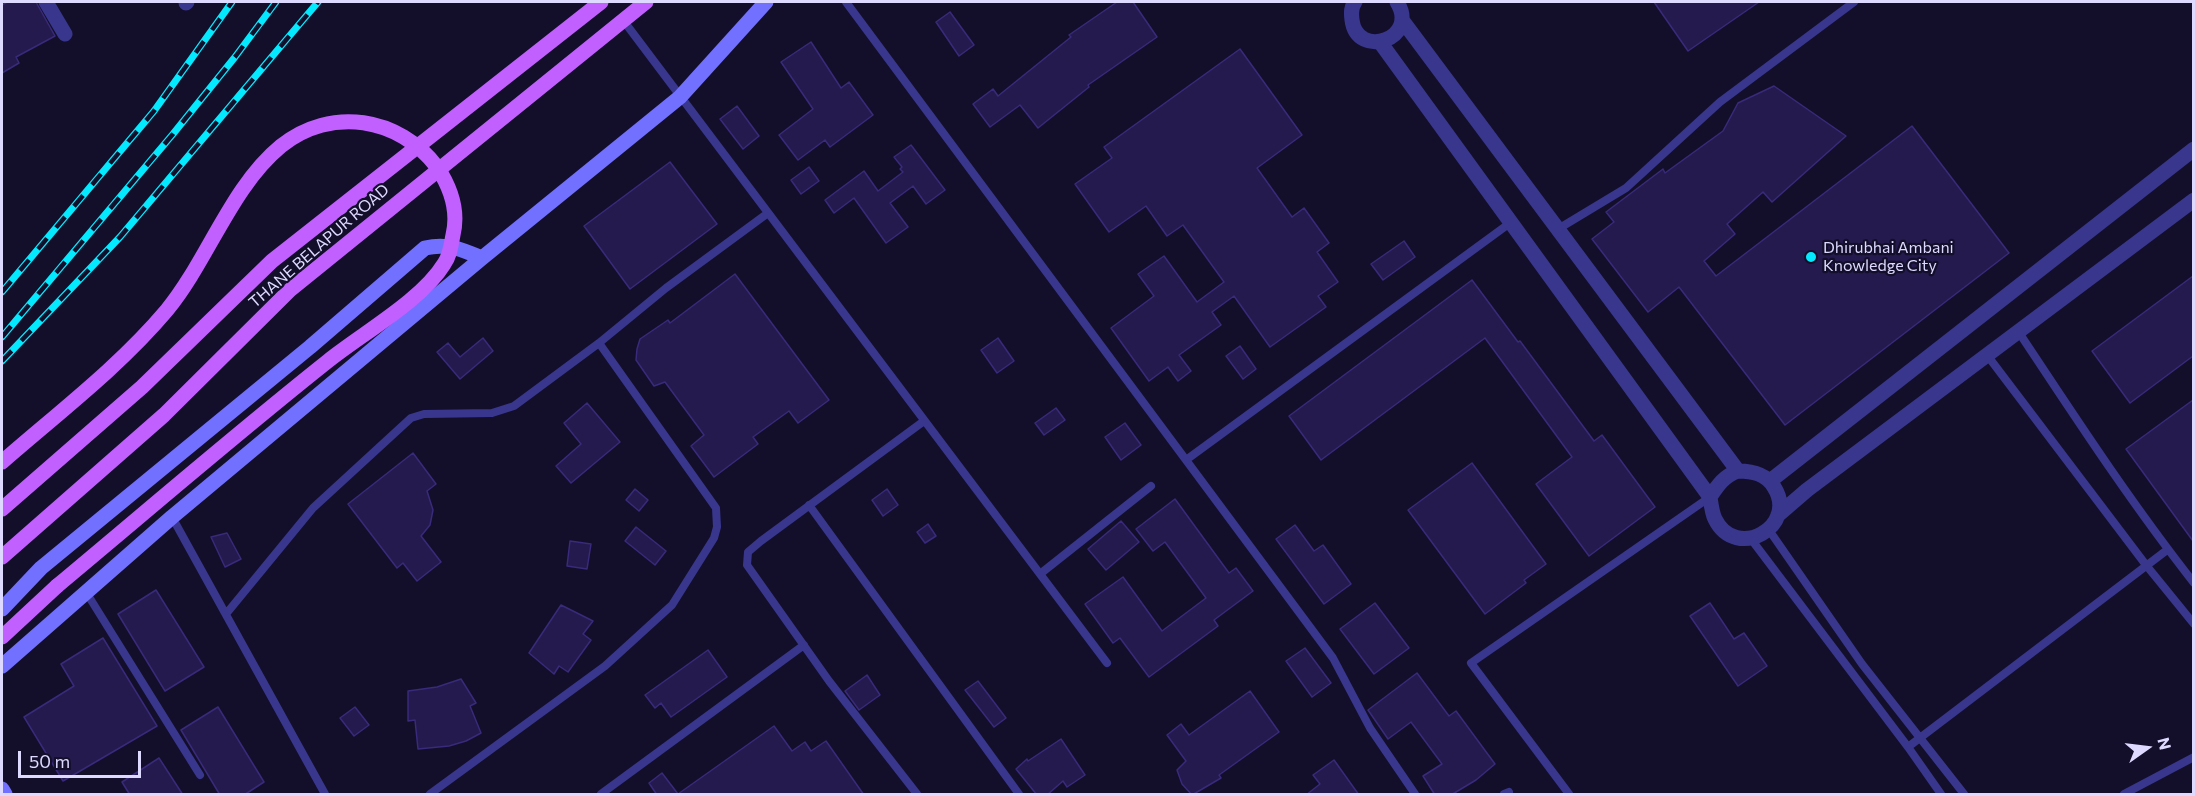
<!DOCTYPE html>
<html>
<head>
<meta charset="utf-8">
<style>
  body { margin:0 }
  #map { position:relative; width:2195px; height:796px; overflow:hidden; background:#130f2b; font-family:Commissioner,sans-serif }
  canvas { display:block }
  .frame { position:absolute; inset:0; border:3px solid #ddd9ff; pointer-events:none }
  .north { position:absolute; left:2117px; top:718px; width:60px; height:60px; -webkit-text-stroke:4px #130f2b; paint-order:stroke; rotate:76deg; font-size:16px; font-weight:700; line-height:24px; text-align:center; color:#ddd9ff }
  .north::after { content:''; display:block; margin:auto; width:21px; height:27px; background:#ddd9ff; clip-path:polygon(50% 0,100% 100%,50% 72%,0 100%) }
  .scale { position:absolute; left:18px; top:751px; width:123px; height:27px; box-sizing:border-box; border:3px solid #ddd9ff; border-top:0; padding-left:8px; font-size:18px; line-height:21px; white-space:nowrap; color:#ddd9ff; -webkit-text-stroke:4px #130f2b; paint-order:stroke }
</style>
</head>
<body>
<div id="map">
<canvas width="2195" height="796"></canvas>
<div class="frame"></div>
<div class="north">N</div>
<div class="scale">50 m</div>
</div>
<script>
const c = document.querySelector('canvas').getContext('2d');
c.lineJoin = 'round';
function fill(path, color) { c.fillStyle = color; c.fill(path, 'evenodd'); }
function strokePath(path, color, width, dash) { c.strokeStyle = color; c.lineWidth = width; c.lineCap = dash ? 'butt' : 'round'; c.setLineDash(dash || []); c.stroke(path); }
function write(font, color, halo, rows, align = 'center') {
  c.font = font + ' Commissioner,sans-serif'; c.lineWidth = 4.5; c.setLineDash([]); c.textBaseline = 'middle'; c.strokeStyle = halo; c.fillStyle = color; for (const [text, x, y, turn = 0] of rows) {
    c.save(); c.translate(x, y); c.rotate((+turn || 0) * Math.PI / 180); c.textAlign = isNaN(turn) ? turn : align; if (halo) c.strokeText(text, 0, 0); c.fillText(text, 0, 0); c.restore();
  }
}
const building = new Path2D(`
  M 7,2 L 36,2 L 55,36 L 16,57 L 19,63 L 2,73 L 2,5 Z
  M 1117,2 L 1133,2 L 1157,37 L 1088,85 L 1089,87 L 1038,128 L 1020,105 L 990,127 L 973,104 L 993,89 L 998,96 L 1071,37 L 1069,35 Z
  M 1654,2 L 1759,2 L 1688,51 Z
  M 950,12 L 974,45 L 959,56 L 936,22 Z
  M 811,42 L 841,88 L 849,82 L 873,115 L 830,147 L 825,140 L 798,160 L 779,135 L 813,109 L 781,62 Z
  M 1240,49 L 1302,135 L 1257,168 L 1292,217 L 1304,208 L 1329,243 L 1317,252 L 1338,282 L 1318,296 L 1326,307 L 1270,347 L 1234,296 L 1212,312 L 1221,325 L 1179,355 L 1191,371 L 1178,381 L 1168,367 L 1149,381 L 1111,328 L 1154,296 L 1138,274 L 1164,256 L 1197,302 L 1224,282 L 1183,225 L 1167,236 L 1146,206 L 1109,232 L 1075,184 L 1112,158 L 1104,147 Z
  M 1774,86 L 1846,136 L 1772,202 L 1763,192 L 1727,224 L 1735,234 L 1704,261 L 1716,276 L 1912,126 L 2009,253 L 1785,425 L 1679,287 L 1648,312 L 1592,239 L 1614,222 L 1606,212 L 1663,169 L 1665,173 L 1723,131 L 1738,103 Z
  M 737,106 L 759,136 L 743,149 L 720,119 Z
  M 911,145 L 945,190 L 926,204 L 913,186 L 890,203 L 908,227 L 886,243 L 854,198 L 834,213 L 825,200 L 864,171 L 878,191 L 903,172 L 900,169 L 902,167 L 894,157 Z
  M 670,162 L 717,224 L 630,289 L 584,226 Z
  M 809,167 L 819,181 L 801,194 L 791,180 Z
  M 1404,241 L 1415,257 L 1383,280 L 1371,264 Z
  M 735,274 L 829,400 L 798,423 L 789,411 L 753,437 L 758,444 L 714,477 L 691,446 L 704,435 L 665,382 L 654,386 L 636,360 L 637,349 L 640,339 L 668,320 L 670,323 Z
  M 2193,276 L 2193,356 L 2130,403 L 2092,351 Z
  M 1472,280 L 1518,342 L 1520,341 L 1594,441 L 1602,435 L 1655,507 L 1589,556 L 1536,484 L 1572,457 L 1485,338 L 1321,460 L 1289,416 Z
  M 483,338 L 493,351 L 460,379 L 437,352 L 448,343 L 460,357 Z
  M 998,338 L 1014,361 L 997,373 L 981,350 Z
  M 1240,346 L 1256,369 L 1243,379 L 1226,356 Z
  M 2193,400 L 2193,541 L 2126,449 Z
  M 587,403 L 620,442 L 571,483 L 556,466 L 581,444 L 564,423 Z
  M 1056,408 L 1065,420 L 1044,435 L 1035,423 Z
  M 1125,423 L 1141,445 L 1121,460 L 1105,437 Z
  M 413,453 L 436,484 L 427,491 L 433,510 L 430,525 L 421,536 L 441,562 L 417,581 L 403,563 L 397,568 L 348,504 Z
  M 1472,463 L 1546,564 L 1524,580 L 1526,583 L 1485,614 L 1408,510 Z
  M 635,489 L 648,500 L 639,511 L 626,500 Z
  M 887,489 L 898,505 L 883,516 L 872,500 Z
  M 1175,499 L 1229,573 L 1236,568 L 1253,591 L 1214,620 L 1218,626 L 1149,677 L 1120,638 L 1113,643 L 1085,604 L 1123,577 L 1162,631 L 1206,598 L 1165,542 L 1153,551 L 1136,529 Z
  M 1121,521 L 1139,542 L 1106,570 L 1088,549 Z
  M 928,524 L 936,536 L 925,543 L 917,532 Z
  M 1295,525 L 1314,551 L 1323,545 L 1351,584 L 1324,604 L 1276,539 Z
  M 636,527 L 666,551 L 655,565 L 625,541 Z
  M 227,533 L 241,559 L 225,567 L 211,537 Z
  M 570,541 L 591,544 L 587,569 L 567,566 Z
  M 156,590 L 204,667 L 165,691 L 118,614 Z
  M 1375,603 L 1409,648 L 1374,674 L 1340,629 Z
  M 1710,603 L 1734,639 L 1744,633 L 1767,666 L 1738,686 L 1690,616 Z
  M 561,605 L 593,621 L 583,634 L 591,640 L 568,672 L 559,666 L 554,674 L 529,653 Z
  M 103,638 L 157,726 L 63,781 L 24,717 L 74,686 L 61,664 Z
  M 1305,648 L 1331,683 L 1312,697 L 1286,661 Z
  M 708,650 L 727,677 L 671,717 L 661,703 L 655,708 L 645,695 Z
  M 1417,673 L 1449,716 L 1456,711 L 1495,764 L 1476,780 L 1451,795 L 1435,795 L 1423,776 L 1442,764 L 1411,722 L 1388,739 L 1368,710 Z
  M 867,675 L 880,695 L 859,710 L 845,691 Z
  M 461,679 L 476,703 L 470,706 L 481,733 L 466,741 L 449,746 L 418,749 L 415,720 L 408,721 L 408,691 L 437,687 Z
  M 978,681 L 1006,718 L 994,727 L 965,690 Z
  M 1250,691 L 1279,732 L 1219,775 L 1221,778 L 1192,795 L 1182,784 L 1177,770 L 1186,761 L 1167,735 L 1181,724 L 1189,735 Z
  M 218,707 L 264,782 L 244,795 L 220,795 L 181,730 Z
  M 355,707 L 369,725 L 354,736 L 340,718 Z
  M 774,726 L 792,751 L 805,742 L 811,751 L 826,741 L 864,795 L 657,795 L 649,783 L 662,773 L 678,794 Z
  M 1061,739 L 1085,775 L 1067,787 L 1063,781 L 1047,795 L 1037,795 L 1016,769 L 1027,759 L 1028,761 Z
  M 159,758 L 183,795 L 130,795 L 122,782 Z
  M 1334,760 L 1359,795 L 1306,795 L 1320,784 L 1313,775 Z`);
fill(building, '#241a4d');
strokePath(building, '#392a7b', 1.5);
strokePath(new Path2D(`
  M 846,2 L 1333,658 L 1370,728 L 1415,794
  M 623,20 L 1107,663
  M 1558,229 L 1626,188 L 1720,102 L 1854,2
  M 2018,331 C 2075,417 2131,503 2194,583
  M 1987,355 L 2146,565 L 2194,624
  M 1186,460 L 1510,223
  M 809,505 L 1019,794
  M 172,517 L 325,794
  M 1769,530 L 1862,664 L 1964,794
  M 1751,539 L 1908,747 L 1941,794
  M 1040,574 L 1151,486
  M 86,592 L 200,775
  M 226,614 L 313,508 L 411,418 L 424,414 L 492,413 L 514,406 L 599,343 L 666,288 L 768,213
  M 1908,747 L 2167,550
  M 430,794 L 605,666 L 672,605 L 714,538 L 717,527 L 716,508 L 599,343
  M 601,794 L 804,645
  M 917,794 L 829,681 L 747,565 L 748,552 L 761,541 L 924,421
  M 1504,794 L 1509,792
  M 1569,794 L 1471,663 L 1710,497
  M 2124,794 L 2194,757`), '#39378d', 8);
strokePath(new Path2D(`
  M 46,2 L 65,34
  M 1355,2 C 1351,7 1351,12 1352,20 C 1357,60 1420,39 1397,2
  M 186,3 L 187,2
  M 1402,20 L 1738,471
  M 1380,42 L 1710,497
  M 1738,471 C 1753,471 1766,474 1774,487 C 1799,526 1736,562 1715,519 C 1712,513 1711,504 1710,497 C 1718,485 1724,476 1738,471 Z
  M 1770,481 L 2194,149
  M 1778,515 L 1807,490 L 2194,200`), '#39378d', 15);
strokePath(new Path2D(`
  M 2,609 L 41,568 L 310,347 L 425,248 C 447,243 461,249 482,258
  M 2,666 L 172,517 L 482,258 L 680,97 L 766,2
  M 2,789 L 5,794`), '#7270ff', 15);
strokePath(new Path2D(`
  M 2,509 L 142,387 L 272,261 L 601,2
  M 2,557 L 164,415 L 290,290 L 646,2
  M 2,637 L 57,586`), '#c260ff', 15);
const rail = new Path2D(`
  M 2,292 L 154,111 L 232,2
  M 2,337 L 173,134 L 235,57 L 276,2
  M 2,361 L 120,237 L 318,2`);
strokePath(rail, '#05e9ff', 7);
strokePath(rail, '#130f2b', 4.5, [14]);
strokePath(new Path2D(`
  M 2,462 C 58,413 119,367 167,310 C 208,260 231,187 281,146 C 331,106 399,117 437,167 C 451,188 459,210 453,235 C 451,245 450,256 444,264 C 422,300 363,333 328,361 C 236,434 147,511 57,586`), '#c260ff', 15);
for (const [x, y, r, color] of [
  [1811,257,6,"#05e9ff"]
]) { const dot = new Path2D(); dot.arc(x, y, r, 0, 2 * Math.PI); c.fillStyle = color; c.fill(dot); strokePath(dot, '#130f2b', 2); }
write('16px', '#ddd9ff', '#130f2b', [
  ["THANE BELAPUR ROAD",319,246,-41]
]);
write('16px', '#ddd9ff', '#130f2b', [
  ["Dhirubhai Ambani",1823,248],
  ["Knowledge City",1823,266]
], 'left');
</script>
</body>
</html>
